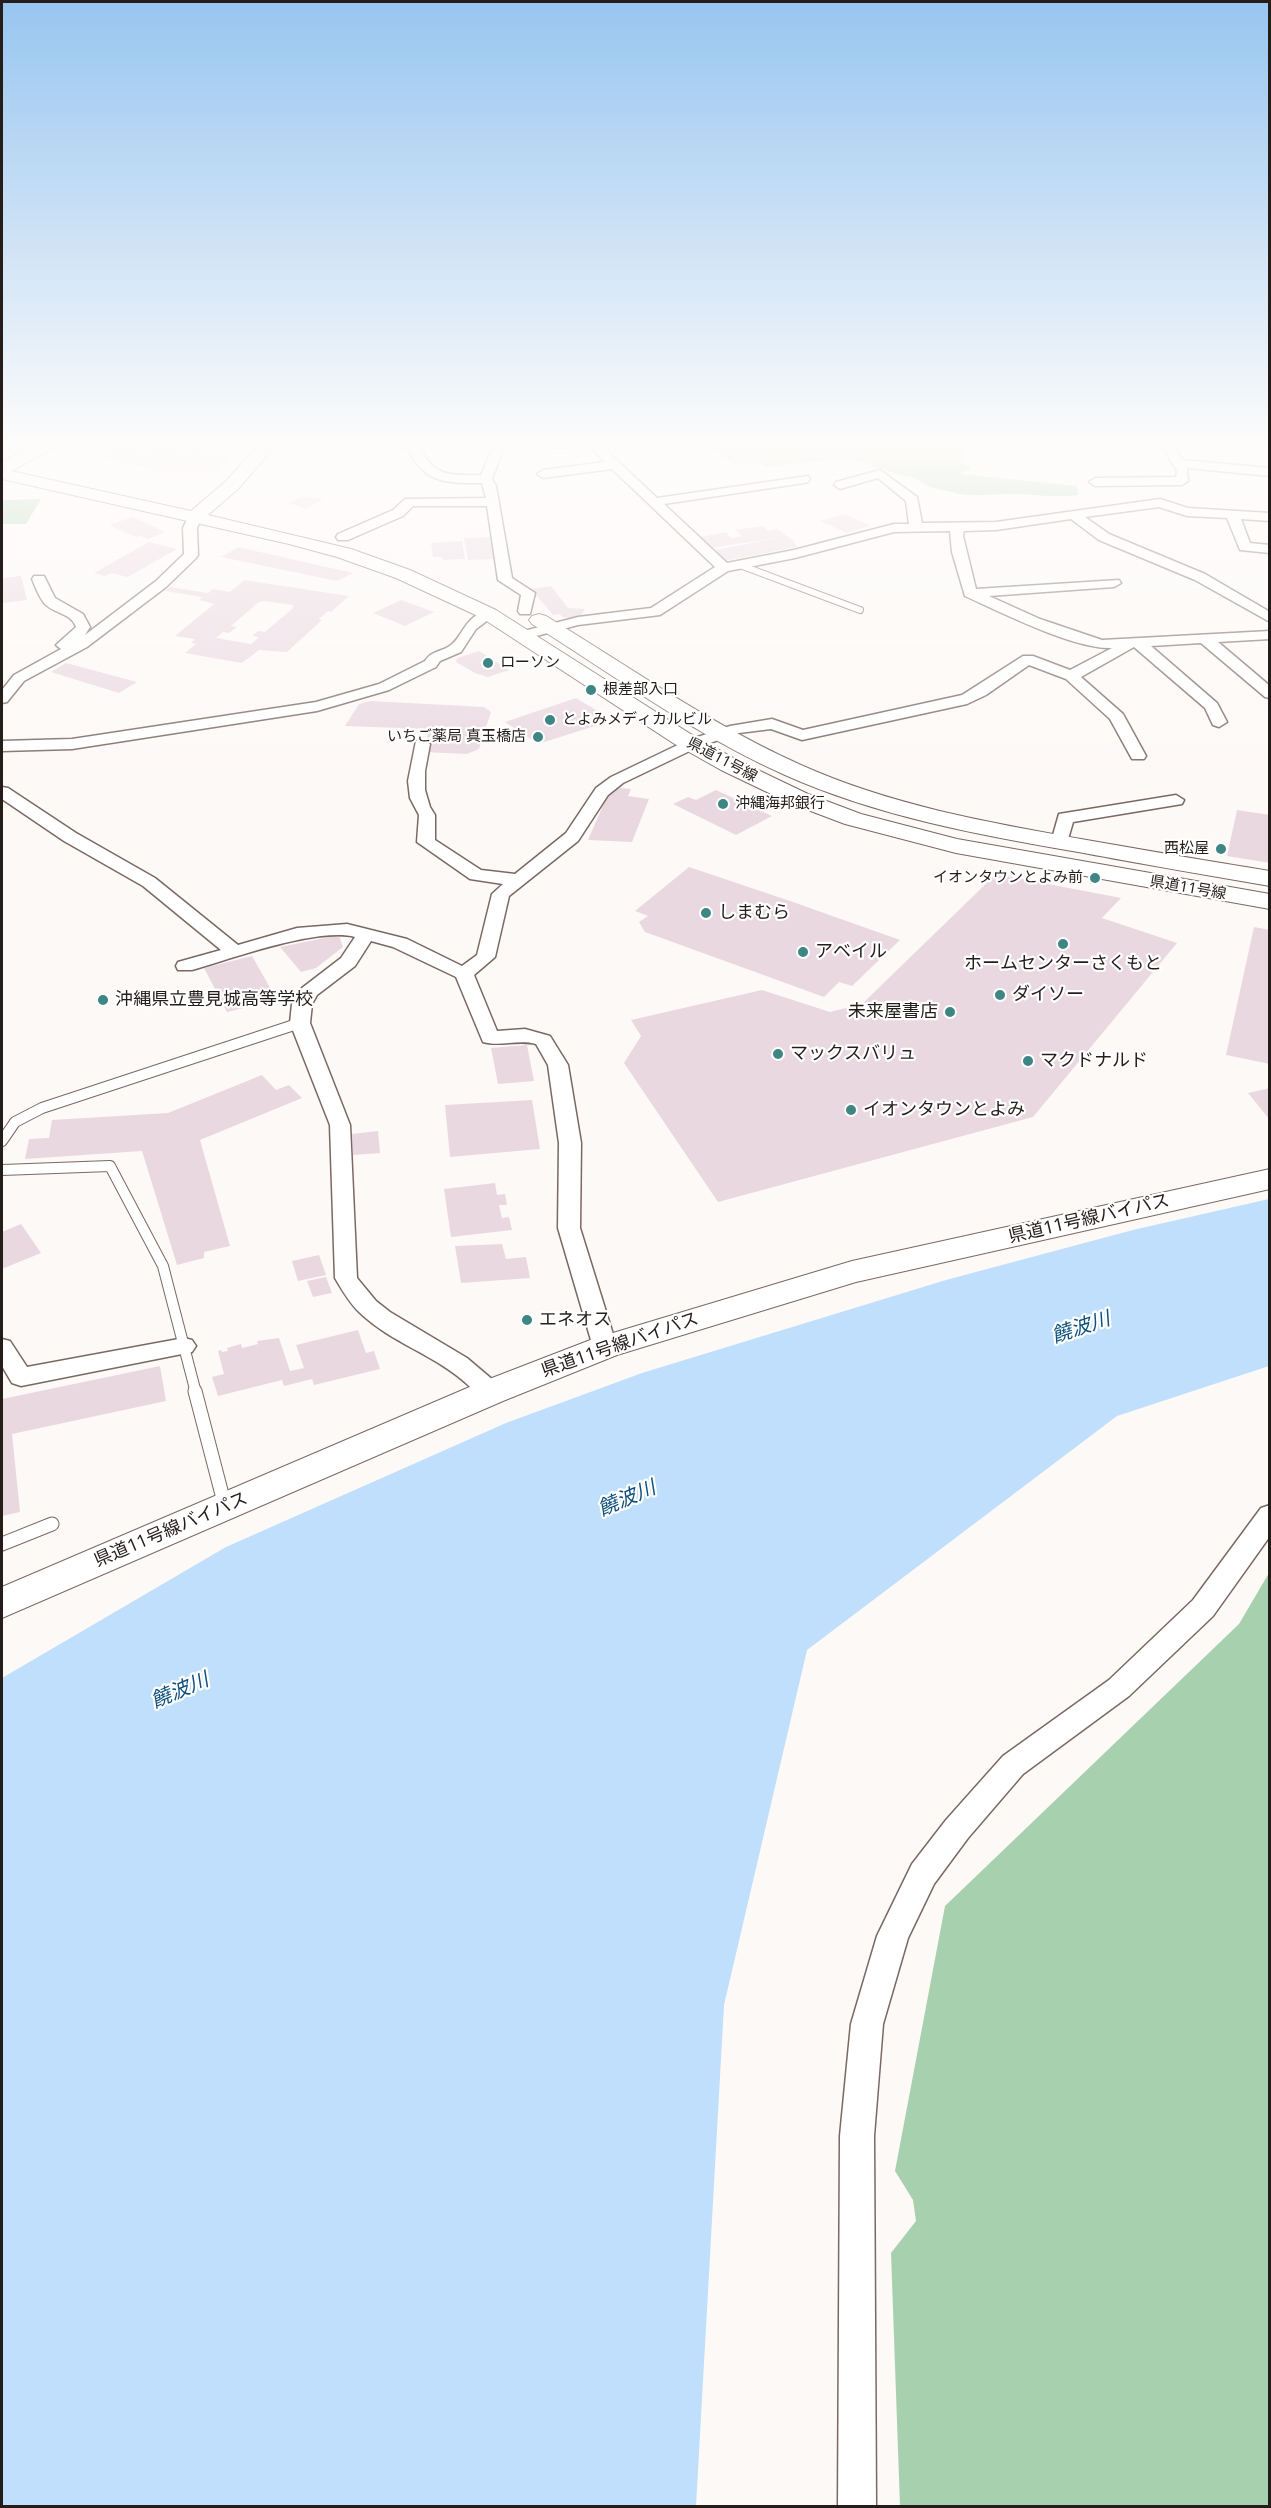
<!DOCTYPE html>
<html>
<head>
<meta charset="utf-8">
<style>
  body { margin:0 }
  #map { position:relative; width:1271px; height:2508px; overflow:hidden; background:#fdf9f7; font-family:"Noto Sans",sans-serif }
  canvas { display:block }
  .frame { position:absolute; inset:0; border:3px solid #241d1a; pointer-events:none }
</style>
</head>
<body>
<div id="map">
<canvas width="1271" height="2508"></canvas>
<div class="frame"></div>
</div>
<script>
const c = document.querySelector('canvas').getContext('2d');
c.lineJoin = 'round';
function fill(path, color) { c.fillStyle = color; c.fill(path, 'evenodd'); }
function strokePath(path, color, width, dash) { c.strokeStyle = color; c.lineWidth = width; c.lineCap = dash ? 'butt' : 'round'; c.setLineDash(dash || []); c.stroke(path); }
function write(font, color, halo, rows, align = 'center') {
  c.font = font + ' "Noto Sans","Noto Sans JP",sans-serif'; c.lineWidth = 4.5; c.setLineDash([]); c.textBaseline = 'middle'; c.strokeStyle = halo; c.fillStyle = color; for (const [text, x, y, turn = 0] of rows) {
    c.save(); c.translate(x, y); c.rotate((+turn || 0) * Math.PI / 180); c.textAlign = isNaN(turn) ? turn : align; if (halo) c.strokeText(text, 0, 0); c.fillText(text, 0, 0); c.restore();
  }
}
fill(new Path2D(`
  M 704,444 L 873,444 L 891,447 L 960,444 L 967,457 L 962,462 L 971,467 L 969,470 L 961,472 L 961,474 L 1077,486 L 1078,495 C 1059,498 1040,495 1021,494 C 1001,493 981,497 960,494 C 956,493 930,487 929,487 C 919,482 915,476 904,476 L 848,458 L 765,467 L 759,463 L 733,463 Z
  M 41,499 L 26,524 L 2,524 L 2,502 L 4,500 Z
  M 1269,1573 L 1269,2506 L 900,2506 L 891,2253 L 916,2221 L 913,2200 L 895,2171 L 945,1906 L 1239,1624 Z`), '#a7d1ae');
fill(new Path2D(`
  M 1269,1199 L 1269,1366 L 1117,1416 L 807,1650 L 724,2005 L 696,2506 L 2,2506 L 2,1678 L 226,1547 L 506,1423 L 642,1373 L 946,1280 L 1133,1230 Z`), '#bfdffc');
fill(new Path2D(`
  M 122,449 L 144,454 L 151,451 L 231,455 L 217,472 L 151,471 L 153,469 L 103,458 Z
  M 300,497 L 313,497 L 323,499 L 306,509 L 289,503 Z
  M 845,514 L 870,526 L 847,533 L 820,521 Z
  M 133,517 L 165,532 L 148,539 L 140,536 L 136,537 L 109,525 Z
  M 763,526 L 768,531 L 777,529 L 794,541 L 797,547 L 725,561 L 718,557 L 715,550 L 777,538 L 711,548 L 699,537 L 726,532 L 731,538 L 742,536 L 735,530 Z
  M 490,537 L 494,559 L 468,560 L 464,538 Z
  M 462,541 L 465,559 L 444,560 L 441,557 L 433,557 L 431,543 Z
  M 149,542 L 177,549 L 128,577 L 111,573 L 105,576 L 94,573 Z
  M 238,547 L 353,573 L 337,581 L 221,557 Z
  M 21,576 L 27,600 L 2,603 L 2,578 Z
  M 244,580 L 349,596 L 331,612 L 328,611 L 319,619 L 322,620 L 287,652 L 259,650 L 242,663 L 185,653 L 196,644 L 191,643 L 195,639 L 175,636 L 214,604 L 199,600 L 202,597 L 165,591 L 170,587 L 208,593 L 213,589 L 230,592 ZM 264,601 L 293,605 L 293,608 L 265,632 L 258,631 L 252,636 L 259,637 L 251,644 L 216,638 L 223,632 L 229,633 L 237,627 L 231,626 L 259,602 Z
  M 551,586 L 568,608 L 585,609 L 579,619 L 562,617 L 560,614 L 553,615 L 531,589 Z
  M 401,600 L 434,612 L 405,626 L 373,613 Z
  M 479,651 L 509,670 L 488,677 L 475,673 L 456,662 L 457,658 Z
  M 66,663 L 137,682 L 119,693 L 51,672 Z
  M 576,698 L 601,713 L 587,718 L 598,725 L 538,744 L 505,722 Z
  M 371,701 L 484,707 L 491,712 L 479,749 L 467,754 L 423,752 L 429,729 L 345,726 L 359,704 Z
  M 611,787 L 631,789 L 628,796 L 649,799 L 632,842 L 588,840 Z
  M 716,790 L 772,816 L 736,835 L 673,804 L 688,797 L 696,800 Z
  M 1237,810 L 1270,815 L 1270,863 L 1227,856 Z
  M 689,867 L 793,902 L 900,940 L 852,986 L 839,982 L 824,997 L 645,932 L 639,922 L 648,916 L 635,911 Z
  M 996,874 L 1121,898 L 1102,918 L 1177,943 L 1033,1117 L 718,1202 L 624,1063 L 641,1036 L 631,1020 L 762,990 L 830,1012 L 862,1004 Z
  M 1254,927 L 1270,930 L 1270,1064 L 1226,1055 Z
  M 339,935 L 343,947 L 316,968 L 301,972 L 280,947 Z
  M 252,956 L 277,1000 L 227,1012 L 204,968 Z
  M 527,1045 L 534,1081 L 498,1084 L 491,1048 Z
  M 262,1075 L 276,1090 L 289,1085 L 302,1098 L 200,1140 L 230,1246 L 204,1252 L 204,1258 L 177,1265 L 142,1151 L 25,1159 L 29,1139 L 49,1138 L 52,1120 L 168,1113 Z
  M 1270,1088 L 1270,1120 L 1248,1093 Z
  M 532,1100 L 540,1149 L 450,1157 L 445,1105 Z
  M 378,1131 L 380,1153 L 353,1155 L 352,1134 Z
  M 495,1183 L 497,1195 L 505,1194 L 507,1205 L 499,1205 L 502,1218 L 509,1217 L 512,1230 L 451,1237 L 444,1189 Z
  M 21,1224 L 41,1253 L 2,1269 L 2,1232 Z
  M 502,1244 L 506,1259 L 526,1257 L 530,1278 L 461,1283 L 455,1246 Z
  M 319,1255 L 326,1275 L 298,1281 L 292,1261 Z
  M 326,1277 L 332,1293 L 313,1297 L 307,1281 Z
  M 358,1330 L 366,1353 L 374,1351 L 380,1369 L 314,1385 L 312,1379 L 284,1386 L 282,1380 L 218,1396 L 212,1377 L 224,1374 L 218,1351 L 221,1350 L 222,1352 L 228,1351 L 227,1348 L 241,1344 L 242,1348 L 258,1344 L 257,1341 L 279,1338 L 290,1371 L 304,1368 L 296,1345 Z
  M 160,1366 L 166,1401 L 12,1434 L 20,1512 L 2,1516 L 2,1399 Z`), '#ead8e1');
const laneFar2 = new Path2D(`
  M 740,565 L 860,610`);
const laneFar1 = new Path2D(`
  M 2,1141 L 15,1122 L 42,1108 L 300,1023
  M 2,1170 L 110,1166 L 163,1266 L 196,1393`);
const lane = new Path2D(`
  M 195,1391 L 225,1506
  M 2,1544 L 52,1524`);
const street = new Path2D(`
  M 405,444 L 417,444 C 434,477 447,475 481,475 L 492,449 L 500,449 L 502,452 L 492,479 L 496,486 L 512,578 L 535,593 L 530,614 L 520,614 L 518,611 L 521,595 L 498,580 L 487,506 L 413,506 L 403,516 L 348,540 L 338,540 L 336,537 L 338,534 L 393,510 L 405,499 L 486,498 L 482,483 C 441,483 424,483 405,444 Z
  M 554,444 L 573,444 L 571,447 L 555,448 Z
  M 587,444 L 600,444 L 657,498 L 808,476 L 810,479 L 808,482 L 804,483 L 664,504 L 727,563 L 794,550 L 894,524 L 909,524 L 906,501 L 878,478 L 840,489 L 834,485 L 836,482 L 880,470 L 917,497 L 922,523 L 996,522 L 1160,499 L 1188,508 L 1270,513 L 1270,521 L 1241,519 L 1250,543 L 1270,545 L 1270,553 L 1240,550 L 1227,518 L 1187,516 L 1159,507 L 1085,517 L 1109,534 L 1205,574 L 1270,612 L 1270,622 L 1195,580 L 1099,540 L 1071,519 L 996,530 L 964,531 L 963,536 L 976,589 L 1119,580 L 1121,583 L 1114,587 L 989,596 L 1040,619 L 1102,640 L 1270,631 L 1270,639 L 1218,642 L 1270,686 L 1270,698 L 1265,697 L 1201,643 L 1151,646 L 1217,703 L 1227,722 L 1219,727 L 1213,725 L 1205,708 L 1134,647 L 1081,677 L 1123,714 L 1146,756 L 1144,759 L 1132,759 L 1110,719 L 1066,679 L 1029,665 L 986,695 L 967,704 L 802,740 L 771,729 L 739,733 L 698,747 L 623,783 L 608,795 L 578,841 L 509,896 L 495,957 L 474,975 L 497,1031 L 525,1029 L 550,1036 L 568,1065 L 581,1143 L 580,1228 L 617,1347 L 613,1353 L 605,1355 L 597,1353 L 593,1347 L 558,1228 L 559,1143 L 548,1065 L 536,1044 C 518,1039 500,1047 483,1042 L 456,977 L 393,947 L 371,941 L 355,966 L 317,995 L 312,1004 L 310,1023 L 350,1125 L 357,1278 L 376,1301 L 390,1312 L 467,1358 L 500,1386 L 503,1392 L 500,1398 C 485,1403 479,1395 468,1385 C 436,1355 391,1343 359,1312 C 349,1302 342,1290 335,1278 L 330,1125 L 290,1023 L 292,1004 L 302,988 L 341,958 L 355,937 C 318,927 231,959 192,970 L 178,970 L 176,966 L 178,962 L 221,950 L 143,886 L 64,841 L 2,799 L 2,787 L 8,788 L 76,833 L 155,878 L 238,945 L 297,928 L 347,924 L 407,939 L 462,966 L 477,955 L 492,894 L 503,884 L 470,879 L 417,842 L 419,815 L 410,798 L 408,781 L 416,741 L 422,739 L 430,744 L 425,771 L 425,790 L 430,807 L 435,815 L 435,840 L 481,870 L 515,874 L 566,833 L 596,788 L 611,777 L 686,741 L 730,726 L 772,719 L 803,730 L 962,695 L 1023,656 L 1033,656 L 1070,670 L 1112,648 C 1076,650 1000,612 965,596 L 952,552 L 950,531 L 894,532 L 795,558 L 728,571 L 660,615 L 578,625 L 525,639 L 520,638 L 518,635 L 520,632 L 578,617 L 651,608 L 715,567 L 612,469 L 543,478 L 537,474 L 543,470 L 605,462 Z
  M 1161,444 L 1173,444 L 1182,460 L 1270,468 L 1270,476 L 1187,468 L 1188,481 L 1182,485 L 1095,486 L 1089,482 L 1095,478 L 1176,477 L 1177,471 Z
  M 195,513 L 202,517 L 197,528 L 198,555 L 196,558 L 166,587 L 87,647 L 24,681 L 7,702 L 2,703 L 2,690 L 14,675 L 61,649 L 56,645 L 76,627 C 71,613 56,614 46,605 C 39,598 36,588 32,579 L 34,576 L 44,576 L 55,598 L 83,614 L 90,627 L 85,635 L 156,581 L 184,554 L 183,528 L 190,514 Z
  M 489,610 L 496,614 L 476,629 L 461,652 L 440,661 L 436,667 L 389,690 L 317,711 L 72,749 L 2,751 L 2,741 L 72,739 L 316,702 L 379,684 L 425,661 C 430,652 439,652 448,647 C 463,639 463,616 489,610 Z
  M 1176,795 L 1184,800 L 1182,804 L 1073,822 L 1066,846 L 1054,846 L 1051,842 L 1059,814 Z
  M 184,1338 L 192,1340 L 196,1346 L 192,1352 L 21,1386 L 12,1383 L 2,1366 L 2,1339 L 10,1341 L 27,1367 Z
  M 1270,1505 L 1270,1536 L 1213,1616 L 1129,1696 L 1023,1774 L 968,1838 L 934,1884 L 908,1938 L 883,2024 L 874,2136 L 876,2506 L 838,2506 L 840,2136 L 851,2024 L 877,1936 L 912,1864 L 946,1820 L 1003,1756 L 1109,1680 L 1193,1600 L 1261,1508 Z`);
const secondary = new Path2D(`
  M 36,444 L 56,444 L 54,448 L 11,471 L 191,511 L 226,481 L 260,444 L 277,444 L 238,489 L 208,515 L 351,549 L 410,570 L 496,610 L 689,733 L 737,760 L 808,794 L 861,814 L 957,839 L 1270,894 L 1270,909 L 956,853 L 845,824 L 792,804 L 721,770 L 673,743 L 482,618 L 396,578 L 337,557 L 289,544 L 2,479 L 2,462 Z
  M 539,614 L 546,616 C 630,667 711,725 801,765 C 890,805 986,822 1081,839 C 1144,850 1207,861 1270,871 L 1270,886 C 1206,875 1142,864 1078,852 C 978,835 877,816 785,775 C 695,735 615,676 532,624 L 529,620 L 532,616 Z
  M 1270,1169 L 1270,1189 L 856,1282 L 617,1355 L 503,1401 L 2,1618 L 2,1587 L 479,1383 L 593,1339 L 852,1261 Z`);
strokePath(laneFar2, '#7a6963', 8);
strokePath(laneFar1, '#7a6963', 12);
strokePath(lane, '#7a6963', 15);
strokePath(street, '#7a6963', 3);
strokePath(secondary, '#7a6963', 2);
strokePath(laneFar2, '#fff', 6);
strokePath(laneFar1, '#fff', 10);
strokePath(lane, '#fff', 13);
fill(street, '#fff');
fill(secondary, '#fff');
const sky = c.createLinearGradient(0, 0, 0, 795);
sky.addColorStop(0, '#97c5f0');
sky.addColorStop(0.56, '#fefcfb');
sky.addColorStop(1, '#fefcfb00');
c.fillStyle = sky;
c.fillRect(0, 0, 1271, 795);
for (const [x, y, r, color] of [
  [488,663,6,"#3e8684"],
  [591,690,6,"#3e8684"],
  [550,720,6,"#3e8684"],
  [538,737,6,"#3e8684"],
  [723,804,6,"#3e8684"],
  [1221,849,6,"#3e8684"],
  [1095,878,6,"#3e8684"],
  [706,913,6,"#3e8684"],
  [1063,944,6,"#3e8684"],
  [803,952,6,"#3e8684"],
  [1000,995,6,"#3e8684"],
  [103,1000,6,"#3e8684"],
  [950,1012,6,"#3e8684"],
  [778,1054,6,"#3e8684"],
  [1028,1061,6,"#3e8684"],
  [851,1110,6,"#3e8684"],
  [527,1320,6,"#3e8684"]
]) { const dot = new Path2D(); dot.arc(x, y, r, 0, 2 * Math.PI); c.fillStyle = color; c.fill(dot); strokePath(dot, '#fff', 2); }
write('15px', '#241d1a', '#fff', [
  ["ローソン",500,663],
  ["根差部入口",603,690],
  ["とよみメディカルビル",562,720],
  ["いちご薬局 真玉橋店",526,737,"right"],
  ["沖縄海邦銀行",735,804],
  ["西松屋",1209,849,"right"],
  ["イオンタウンとよみ前",1083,878,"right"]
], 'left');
write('15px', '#241d1a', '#fff', [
  ["県道11号線",722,760,28],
  ["県道11号線",1188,888,10]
]);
write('18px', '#241d1a', '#fff', [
  ["しまむら",718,913],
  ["アベイル",815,952],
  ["ホームセンターさくもと",1063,964,"center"],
  ["ダイソー",1012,995],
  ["沖縄県立豊見城高等学校",115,1000],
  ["未来屋書店",938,1012,"right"],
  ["マックスバリュ",790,1054],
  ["マクドナルド",1040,1061],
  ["イオンタウンとよみ",863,1110],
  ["エネオス",539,1320]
], 'left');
write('18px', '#241d1a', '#fff', [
  ["県道11号線バイパス",1089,1219,-13],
  ["県道11号線バイパス",620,1345,-19],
  ["県道11号線バイパス",171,1530,-23]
]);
write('italic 20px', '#0f507c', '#fff', [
  ["饒波川",1081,1328,-18],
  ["饒波川",627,1499,-23],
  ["饒波川",180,1691,-23]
]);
</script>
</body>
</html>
